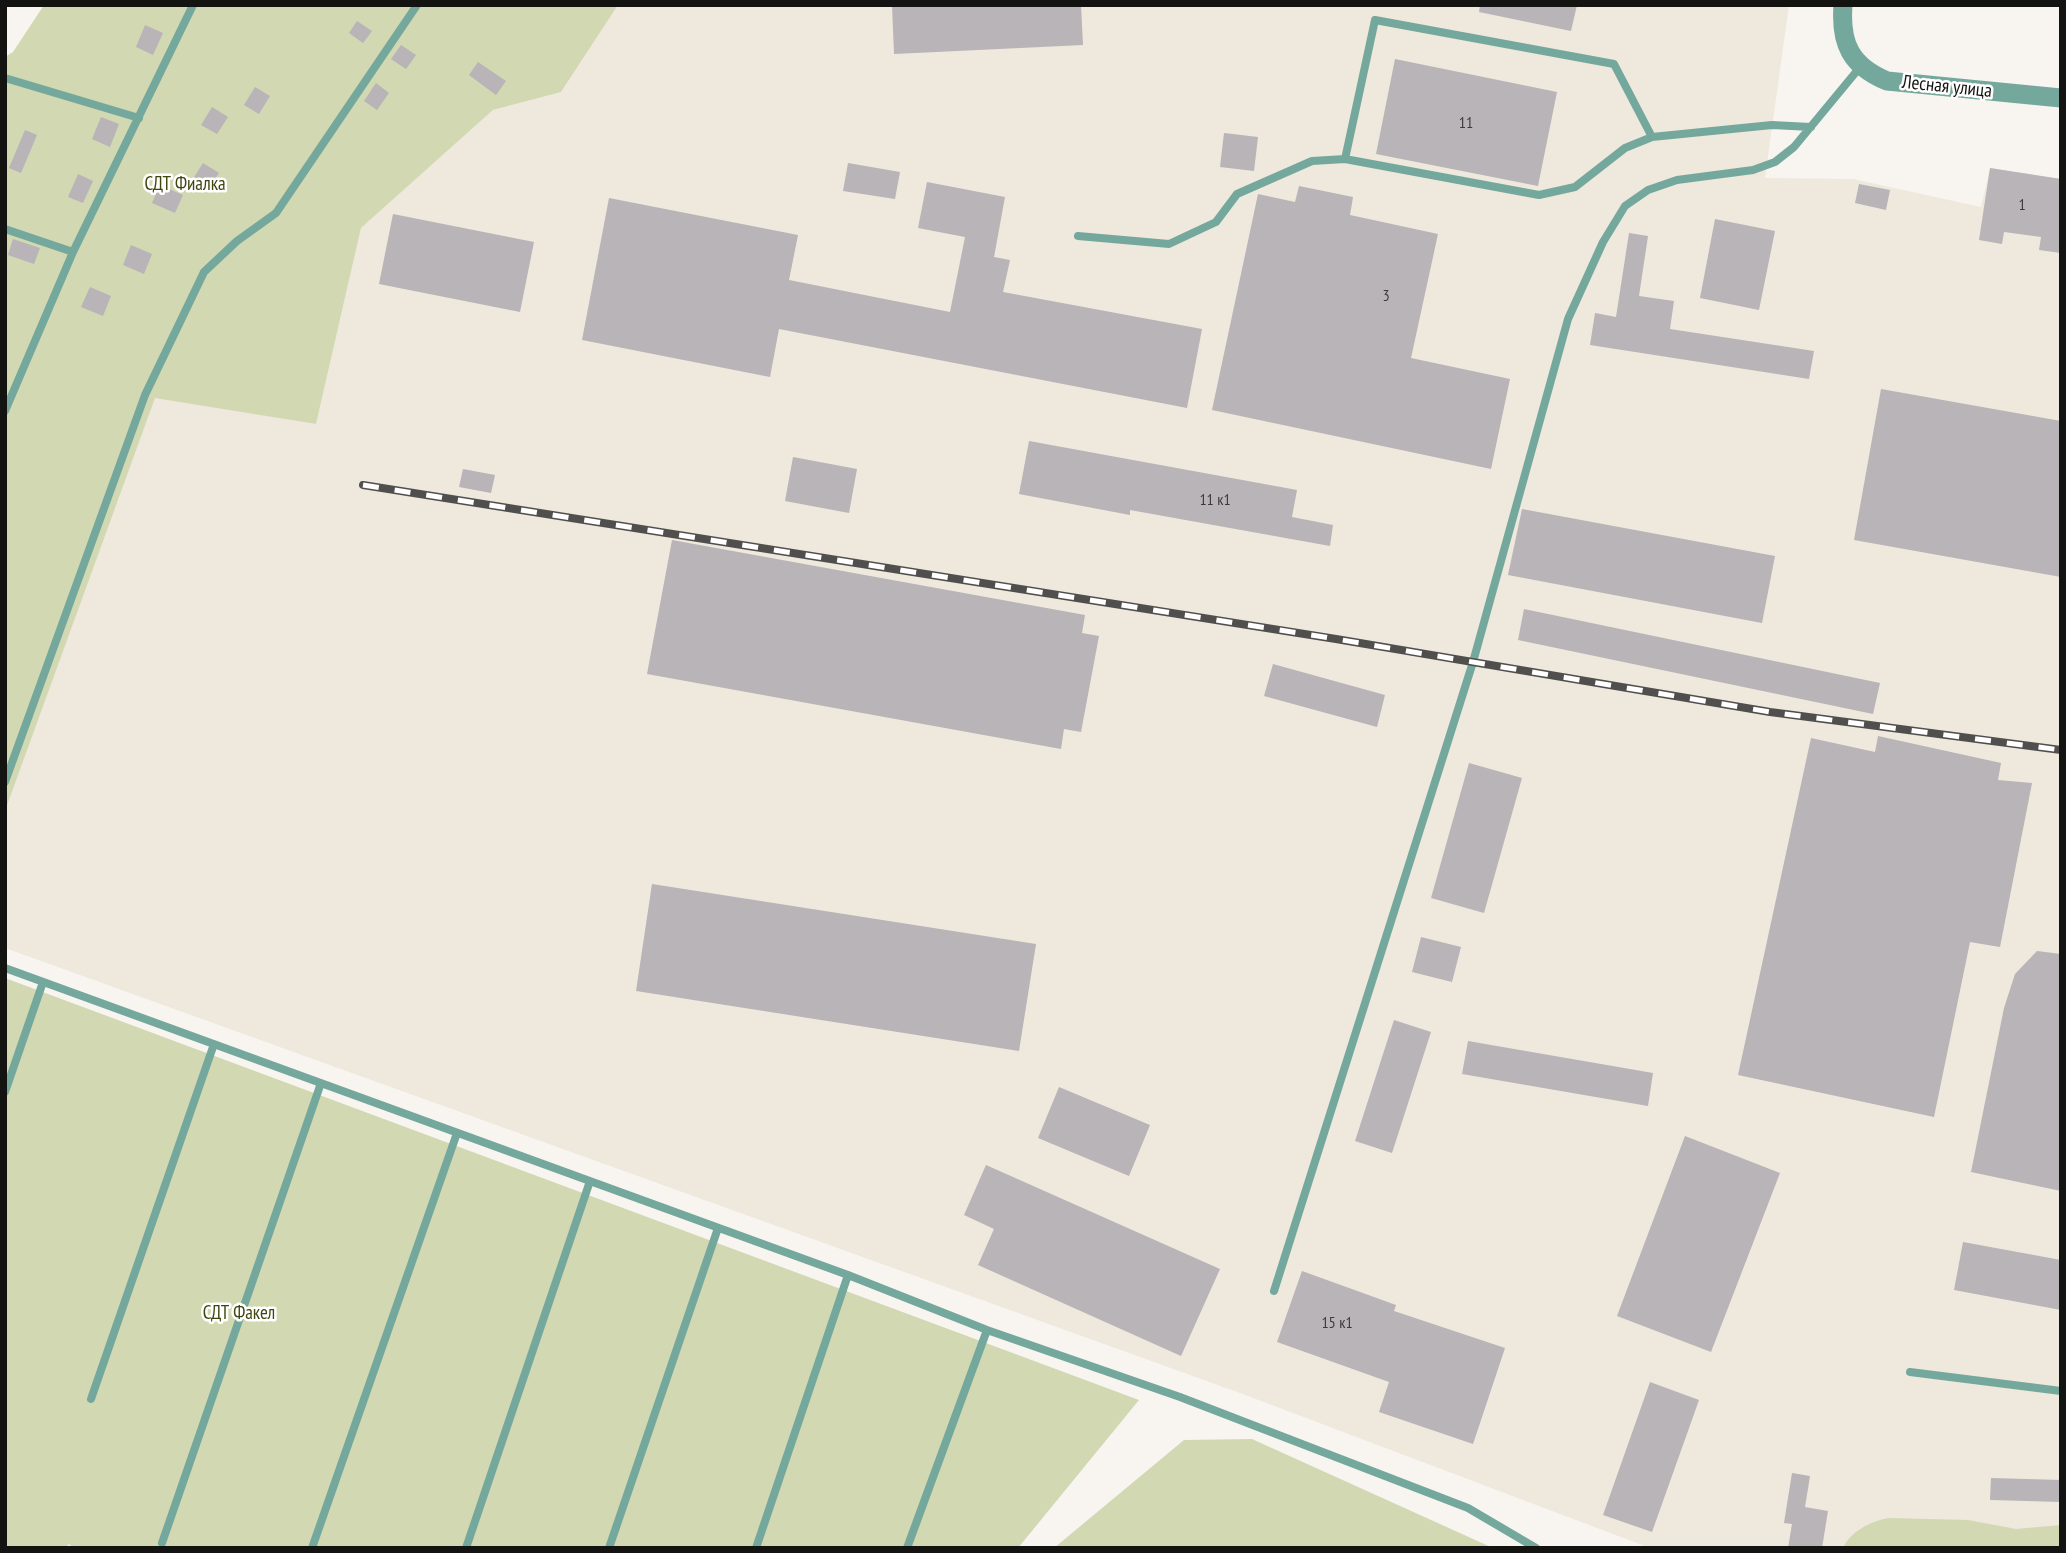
<!DOCTYPE html>
<html>
<head>
<meta charset="utf-8">
<style>
  body { margin:0 }
  #map { position:relative; width:2066px; height:1553px; overflow:hidden; background:#f8f5f1; font-family:"PT Sans Narrow",sans-serif }
  canvas { display:block }
  .frame { position:absolute; inset:0; border:7px solid #131311; pointer-events:none }
</style>
</head>
<body>
<div id="map">
<canvas width="2066" height="1553"></canvas>
<div class="frame"></div>
</div>
<script>
const c = document.querySelector('canvas').getContext('2d');
c.lineJoin = 'round';
function fill(path, color) { c.fillStyle = color; c.fill(path, 'evenodd'); }
function strokePath(path, color, width, dash) { c.strokeStyle = color; c.lineWidth = width; c.lineCap = dash ? 'butt' : 'round'; c.setLineDash(dash || []); c.stroke(path); }
function write(font, color, halo, rows, align = 'center') {
  c.font = font + ' "PT Sans Narrow",sans-serif'; c.lineWidth = 5; c.setLineDash([]); c.textBaseline = 'middle'; c.strokeStyle = halo; c.fillStyle = color; for (const [text, x, y, turn = 0] of rows) {
    c.save(); c.translate(x, y); c.rotate((+turn || 0) * Math.PI / 180); c.textAlign = isNaN(turn) ? turn : align; if (halo) c.strokeText(text, 0, 0); c.fillText(text, 0, 0); c.restore();
  }
}
fill(new Path2D(`
  M 618,5 L 1789,5 L 1765,178 L 1853,179 L 1981,207 L 1990,168 L 2061,179 L 2061,1548 L 1650,1548 L 1240,1393 L 5,948 L 5,811 L 155,397 L 316,424 L 361,228 L 493,110 L 561,92 Z`), '#eee8dd');
fill(new Path2D(`
  M 44,5 L 618,5 L 561,92 L 493,110 L 361,228 L 316,424 L 155,398 L 5,811 L 5,57 L 13,52 Z
  M 5,978 L 1139,1400 L 1018,1548 L 73,1548 L 69,1544 L 66,1548 L 5,1548 Z
  M 1252,1439 L 1493,1548 L 1054,1548 L 1184,1440 Z
  M 1888,1518 L 1968,1520 L 2016,1529 L 2061,1525 L 2061,1548 L 1843,1548 C 1851,1531 1870,1522 1888,1518 Z`), '#d1d8b2');
fill(new Path2D(`
  M 892,5 L 1081,5 L 1083,45 L 894,54 Z
  M 1480,5 L 1577,5 L 1571,31 L 1479,12 Z
  M 357,21 L 372,31 L 363,43 L 349,33 Z
  M 145,25 L 163,33 L 153,55 L 136,47 Z
  M 401,45 L 416,55 L 406,69 L 391,59 Z
  M 1395,59 L 1557,92 L 1538,186 L 1376,154 Z
  M 478,62 L 506,81 L 496,95 L 469,75 Z
  M 376,83 L 389,93 L 377,110 L 364,101 Z
  M 255,87 L 270,96 L 259,114 L 244,105 Z
  M 212,107 L 228,117 L 217,134 L 201,125 Z
  M 101,117 L 119,124 L 110,147 L 92,139 Z
  M 25,130 L 37,135 L 21,173 L 9,168 Z
  M 1224,133 L 1258,137 L 1254,171 L 1220,167 Z
  M 203,163 L 219,173 L 209,189 L 193,179 Z
  M 848,163 L 900,172 L 895,199 L 843,191 Z
  M 1990,168 L 2061,179 L 2061,253 L 2039,250 L 2041,237 L 2004,232 L 2002,244 L 1979,240 Z
  M 78,174 L 93,181 L 83,203 L 68,197 Z
  M 927,182 L 1005,197 L 994,257 L 1010,260 L 1003,292 L 1202,329 L 1187,408 L 779,329 L 770,377 L 582,340 L 609,198 L 798,235 L 789,280 L 950,312 L 965,237 L 918,228 Z
  M 1859,184 L 1890,190 L 1886,210 L 1855,203 Z
  M 160,185 L 183,195 L 175,213 L 152,203 Z
  M 1299,186 L 1353,197 L 1350,215 L 1438,234 L 1411,358 L 1510,379 L 1491,469 L 1212,410 L 1258,194 L 1295,202 Z
  M 393,214 L 534,242 L 520,312 L 379,284 Z
  M 1715,219 L 1775,231 L 1759,310 L 1700,298 Z
  M 1629,233 L 1648,236 L 1639,296 L 1674,301 L 1670,329 L 1814,351 L 1809,379 L 1590,345 L 1595,313 L 1616,317 Z
  M 13,239 L 40,248 L 34,264 L 8,255 Z
  M 131,245 L 152,254 L 144,274 L 123,265 Z
  M 90,287 L 111,296 L 103,316 L 81,307 Z
  M 1881,389 L 2061,421 L 2061,577 L 1854,540 Z
  M 1029,441 L 1297,490 L 1292,517 L 1333,525 L 1330,546 L 1130,510 L 1130,515 L 1019,494 Z
  M 793,457 L 857,469 L 849,513 L 785,501 Z
  M 463,469 L 495,475 L 491,493 L 459,487 Z
  M 1522,509 L 1775,556 L 1762,623 L 1508,575 Z
  M 672,540 L 1085,615 L 1082,633 L 1099,636 L 1081,732 L 1064,729 L 1061,749 L 647,674 Z
  M 1524,609 L 1880,683 L 1873,714 L 1518,640 Z
  M 1273,664 L 1385,695 L 1377,727 L 1264,696 Z
  M 1878,736 L 2001,763 L 1998,780 L 2032,783 L 2000,947 L 1970,942 L 1934,1117 L 1738,1075 L 1811,738 L 1875,752 Z
  M 1469,763 L 1522,778 L 1484,913 L 1431,898 Z
  M 652,884 L 1036,944 L 1019,1051 L 636,991 Z
  M 1421,937 L 1461,947 L 1452,982 L 1412,972 Z
  M 2037,951 L 2061,954 L 2061,1191 L 1971,1172 L 2004,1008 L 2015,974 Z
  M 1394,1020 L 1431,1032 L 1392,1153 L 1355,1141 Z
  M 1468,1041 L 1653,1073 L 1648,1106 L 1462,1074 Z
  M 1059,1087 L 1150,1125 L 1129,1176 L 1038,1138 Z
  M 1685,1136 L 1780,1173 L 1711,1352 L 1617,1316 Z
  M 986,1165 L 1220,1269 L 1181,1356 L 978,1265 L 994,1229 L 964,1215 Z
  M 1963,1242 L 2061,1260 L 2061,1310 L 1954,1290 Z
  M 1302,1271 L 1396,1305 L 1394,1311 L 1505,1348 L 1473,1444 L 1379,1412 L 1389,1382 L 1277,1342 Z
  M 1650,1382 L 1699,1400 L 1652,1532 L 1603,1515 Z
  M 1792,1473 L 1810,1476 L 1805,1507 L 1828,1511 L 1822,1548 L 1788,1548 L 1792,1524 L 1784,1523 Z
  M 1991,1478 L 2061,1480 L 2061,1502 L 1990,1500 Z`), '#b8b4b7');
strokePath(new Path2D(`
  M 5,78 L 139,118
  M 1345,159 L 1375,20 L 1614,64 L 1652,137
  M 5,229 L 73,252
  M 1078,236 L 1169,244 L 1216,222 L 1237,194 L 1312,161 L 1345,159 L 1539,195 L 1575,187 L 1625,148 L 1652,137 L 1772,125 L 1811,127
  M 5,411 L 73,252 L 193,5
  M 5,782 L 145,395 L 204,272 L 237,241 L 276,213 L 417,5
  M 5,968 L 848,1275 L 987,1330 L 1180,1397 L 1468,1508 L 1536,1548
  M 5,1092 L 43,982
  M 1274,1291 L 1473,662 L 1568,319 L 1603,242 L 1625,206 L 1648,190 L 1677,180 L 1753,170 L 1775,162 L 1794,147 L 1861,66
  M 1910,1372 L 2061,1391
  M 91,1399 L 214,1044
  M 162,1543 L 321,1083
  M 312,1548 L 457,1133
  M 466,1548 L 590,1181
  M 609,1548 L 718,1228
  M 756,1548 L 848,1275
  M 907,1548 L 987,1330`), '#75a89d', 8);
strokePath(new Path2D(`
  M 1843,5 C 1840,44 1851,66 1887,81 L 2061,98`), '#75a89d', 19);
const rail = new Path2D(`
  M 363,485 L 1336,639 L 1770,712 L 2061,750`);
strokePath(rail, '#504f4d', 8);
strokePath(rail, '#fff', 5, [16]);
write('16px', '#3c3b3a', null, [
  ["11",1466,123],
  ["1",2022,205],
  ["3",1386,296],
  ["11 к1",1215,500],
  ["15 к1",1337,1323]
]);
write('19px', '#131311', '#fff', [
  ["Лесная улица",1947,87,6]
]);
write('19px', '#40460e', '#fff', [
  ["СДТ Фиалка",185,185],
  ["СДТ Факел",239,1314]
]);
</script>
</body>
</html>
